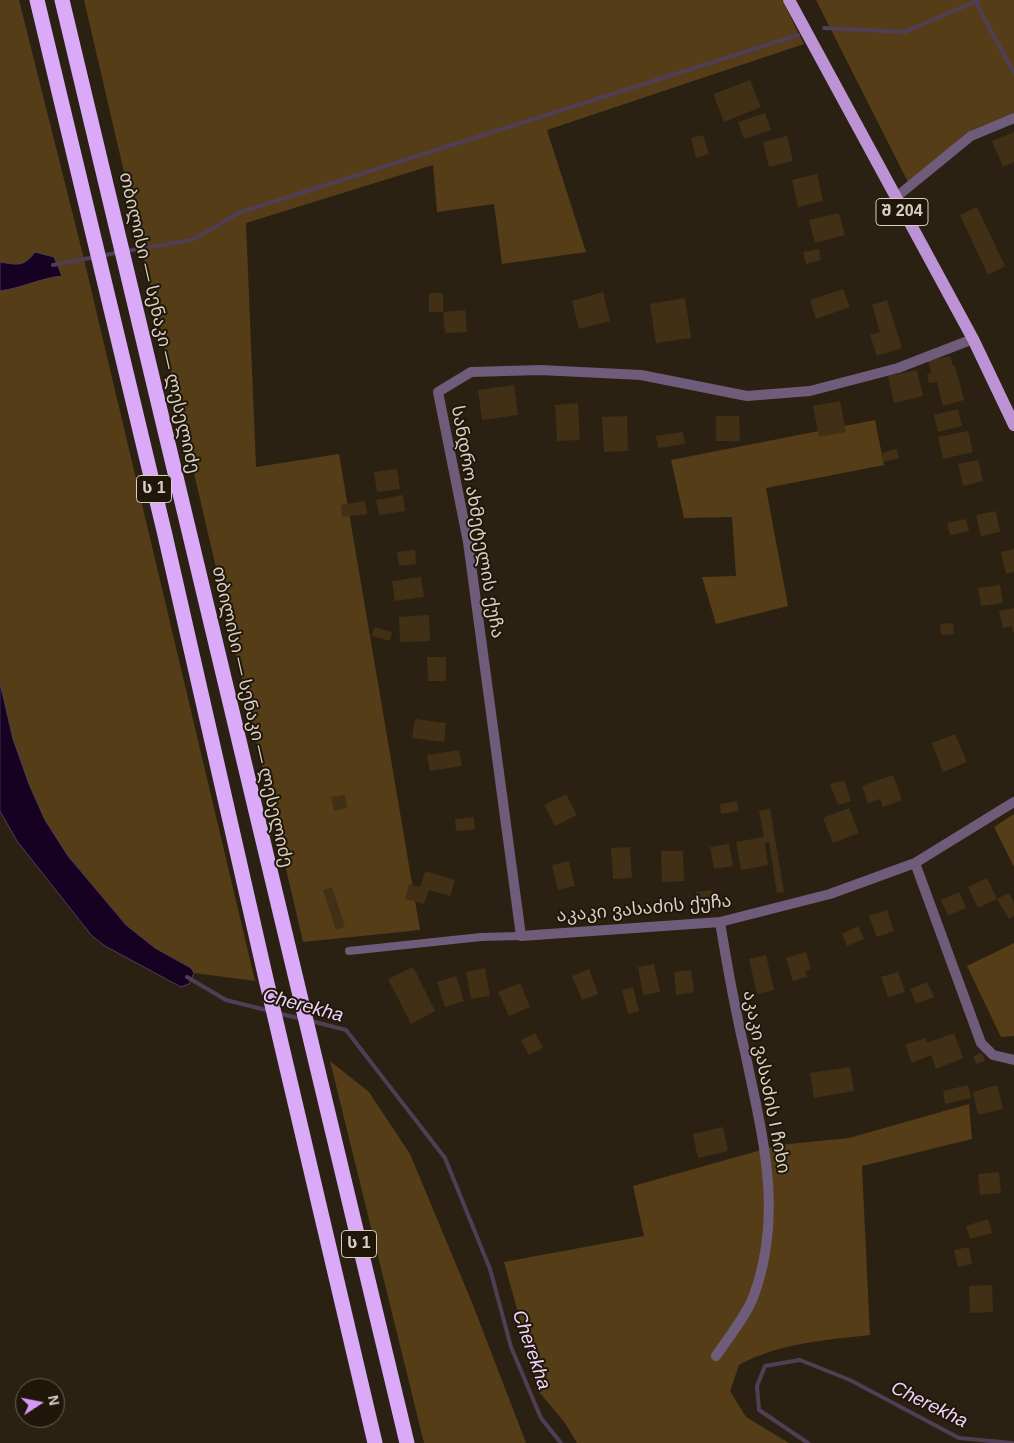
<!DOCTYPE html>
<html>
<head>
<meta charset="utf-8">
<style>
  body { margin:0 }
  #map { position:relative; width:1014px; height:1443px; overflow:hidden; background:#2b2112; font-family:Helvetica,sans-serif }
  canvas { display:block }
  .north { position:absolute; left:15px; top:1378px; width:50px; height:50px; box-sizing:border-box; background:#211709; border:1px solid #6a6155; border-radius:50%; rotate:79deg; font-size:14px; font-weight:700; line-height:20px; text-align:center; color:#d7d0c7 }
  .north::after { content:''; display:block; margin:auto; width:18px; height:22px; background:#d69bfa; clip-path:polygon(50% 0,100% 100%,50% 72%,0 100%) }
</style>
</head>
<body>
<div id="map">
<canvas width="1014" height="1443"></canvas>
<div class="north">N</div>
</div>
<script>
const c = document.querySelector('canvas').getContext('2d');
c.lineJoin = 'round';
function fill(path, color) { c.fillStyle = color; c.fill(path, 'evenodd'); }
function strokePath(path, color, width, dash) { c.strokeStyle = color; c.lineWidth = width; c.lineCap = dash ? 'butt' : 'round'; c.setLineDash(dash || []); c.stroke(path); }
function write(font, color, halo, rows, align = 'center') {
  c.font = font + ' Helvetica,"Noto Sans Georgian",sans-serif'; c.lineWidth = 4; c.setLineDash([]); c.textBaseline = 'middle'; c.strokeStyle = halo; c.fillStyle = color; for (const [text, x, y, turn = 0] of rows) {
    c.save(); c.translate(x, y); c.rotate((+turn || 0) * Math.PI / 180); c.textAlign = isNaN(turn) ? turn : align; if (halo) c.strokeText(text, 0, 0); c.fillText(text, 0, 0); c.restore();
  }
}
fill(new Path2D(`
  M 0,0 L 19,0 L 82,251 L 255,981 L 194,973 L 191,968 L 155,948 L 126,925 L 68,856 L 45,820 L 29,784 L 13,739 L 0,683 L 0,291 C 21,288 41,279 62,275 L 36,252 C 24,267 18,265 0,262 Z
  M 84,0 L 782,0 L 804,44 L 547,130 L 586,252 L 502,264 L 494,204 L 437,212 L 433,165 L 246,223 L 256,467 L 339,454 L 420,930 L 303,942 Z
  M 816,0 L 1014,0 L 1014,113 L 972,130 L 908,182 Z
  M 875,420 L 884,465 L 766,488 L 788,606 L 716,624 L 702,577 L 736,576 L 732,517 L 684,518 L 671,460 Z
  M 1014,814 L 1014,867 L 994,827 Z
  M 1014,943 L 1014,1036 L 1001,1037 L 967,966 Z
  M 330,1061 L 369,1092 L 410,1154 L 473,1305 L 526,1443 L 424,1443 Z
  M 969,1104 L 972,1139 L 862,1166 L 870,1335 C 825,1340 779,1343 739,1365 L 730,1391 L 746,1417 L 789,1443 L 577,1443 L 565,1423 L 540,1393 L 504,1262 L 644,1236 L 633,1186 L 779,1145 L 849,1138 Z`), '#553d18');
const water = new Path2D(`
  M 35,252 L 54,257 L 62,276 C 41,278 22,288 0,291 L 0,262 C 18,265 24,267 35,252 Z
  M 0,683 L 13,739 L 29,784 L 45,820 L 68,856 L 126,925 L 155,948 L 191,968 L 194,973 L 189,984 L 181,987 L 105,946 L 92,936 L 17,841 L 0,811 Z`);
fill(water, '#160122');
strokePath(water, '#503f54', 1);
strokePath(new Path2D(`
  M 975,1 L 1014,73
  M 824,28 L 905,32 L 979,0
  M 126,251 L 192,240 L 241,212 L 798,35
  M 102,256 L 119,252
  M 53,265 L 95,257
  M 187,977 L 226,1000 L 270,1011
  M 277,1013 L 302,1019
  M 311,1021 L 346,1030 L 445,1158 L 490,1269 L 511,1347 L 541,1418 L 561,1443
  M 808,1443 L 759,1410 L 757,1386 L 765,1366 L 800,1360 L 850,1380 L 959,1438 L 1012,1443`), '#503f54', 4);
fill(new Path2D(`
  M 750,80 L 761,107 L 724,122 L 713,94 Z
  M 765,113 L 771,130 L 744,139 L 738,122 Z
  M 1014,132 L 1014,162 L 1003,167 L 992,141 Z
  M 703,135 L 709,154 L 696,158 L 691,138 Z
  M 787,136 L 793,161 L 769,167 L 763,142 Z
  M 817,174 L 823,201 L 798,207 L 792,180 Z
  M 977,207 L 1005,266 L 988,275 L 960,215 Z
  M 839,213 L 845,235 L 815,243 L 809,220 Z
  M 819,249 L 821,260 L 806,264 L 803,252 Z
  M 843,289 L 850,307 L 816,319 L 810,300 Z
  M 603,292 L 610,321 L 579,329 L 572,301 Z
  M 429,293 L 443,293 L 443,312 L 429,312 Z
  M 685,298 L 691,338 L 656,343 L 650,304 Z
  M 887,300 L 902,348 L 877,356 L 870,335 L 880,332 L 872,305 Z
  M 465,310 L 467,332 L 445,333 L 443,312 Z
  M 950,356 L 953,366 L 955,366 L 964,400 L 943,406 L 937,382 L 929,383 L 927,374 L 931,373 L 928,361 Z
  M 917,370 L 923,396 L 894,403 L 888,376 Z
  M 514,385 L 518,415 L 482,420 L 478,390 Z
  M 840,401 L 846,432 L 819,437 L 813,406 Z
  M 578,403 L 580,440 L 557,441 L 555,405 Z
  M 958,409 L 962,426 L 938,432 L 934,415 Z
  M 627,416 L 628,451 L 604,452 L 602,417 Z
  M 716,416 L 739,416 L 740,441 L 716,441 Z
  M 968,431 L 973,452 L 943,459 L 938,437 Z
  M 683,432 L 685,444 L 658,448 L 656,436 Z
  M 897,449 L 899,458 L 883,462 L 881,453 Z
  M 978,460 L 983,481 L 963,486 L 958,464 Z
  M 397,469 L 400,489 L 377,492 L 374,472 Z
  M 403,495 L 405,511 L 379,515 L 376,500 Z
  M 365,501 L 367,514 L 342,517 L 341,505 Z
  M 996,511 L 1000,532 L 981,536 L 976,515 Z
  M 966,519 L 969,531 L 950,535 L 947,523 Z
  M 1014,549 L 1014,572 L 1006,574 L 1001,552 Z
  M 415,550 L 416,564 L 399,566 L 397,552 Z
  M 421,577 L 424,597 L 395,601 L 392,581 Z
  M 1000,585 L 1003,603 L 981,606 L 978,588 Z
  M 1014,608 L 1014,632 L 1013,632 L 1012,626 L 1003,628 L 999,611 Z
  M 429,615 L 430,641 L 400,642 L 399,617 Z
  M 953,623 L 954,634 L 941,635 L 940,624 Z
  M 374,627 L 392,632 L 390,641 L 372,636 Z
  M 427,657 L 446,657 L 446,681 L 428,681 Z
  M 415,719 L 446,723 L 444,742 L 412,738 Z
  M 955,734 L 967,762 L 943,772 L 932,743 Z
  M 459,750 L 462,766 L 430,771 L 427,755 Z
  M 893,775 L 902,800 L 883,807 L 880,799 L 868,803 L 862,786 Z
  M 844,780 L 851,801 L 838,805 L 830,784 Z
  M 566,794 L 577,815 L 555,826 L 544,805 Z
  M 345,795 L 347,808 L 334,811 L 331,797 Z
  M 737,801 L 739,811 L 721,814 L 720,804 Z
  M 849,808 L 859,833 L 833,843 L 823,818 Z
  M 770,809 L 784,892 L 777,893 L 769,842 L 765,843 L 768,865 L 741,870 L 736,842 L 764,837 L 759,811 Z
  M 474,817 L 475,829 L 456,831 L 455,819 Z
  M 729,844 L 733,866 L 714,869 L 710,847 Z
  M 630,847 L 632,878 L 613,879 L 611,848 Z
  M 661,851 L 683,851 L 684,881 L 662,882 Z
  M 569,861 L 575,886 L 558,890 L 552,865 Z
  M 425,871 L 455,880 L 450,896 L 429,890 L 424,904 L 405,899 L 409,884 L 420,887 Z
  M 987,878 L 997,899 L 978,908 L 968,887 Z
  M 332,887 L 345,927 L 336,930 L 323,890 Z
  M 712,890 L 713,897 L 696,899 L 696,892 Z
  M 959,892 L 966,908 L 948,916 L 941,900 Z
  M 1009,893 L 1014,903 L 1014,916 L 1009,919 L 997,899 Z
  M 887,910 L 894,931 L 877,937 L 869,916 Z
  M 858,926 L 864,939 L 847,946 L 842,934 Z
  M 806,952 L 811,969 L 805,971 L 807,977 L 793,981 L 786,958 Z
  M 766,955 L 774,990 L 757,994 L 749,959 Z
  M 654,964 L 660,992 L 643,995 L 638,967 Z
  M 413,967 L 435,1011 L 411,1024 L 388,979 Z
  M 485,968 L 490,996 L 471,999 L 466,972 Z
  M 589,969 L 598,994 L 582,1000 L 572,976 Z
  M 691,970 L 694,992 L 676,995 L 674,972 Z
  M 898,972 L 905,992 L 888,997 L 881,977 Z
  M 456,976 L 464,1001 L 445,1007 L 437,982 Z
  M 927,982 L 934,997 L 916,1004 L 910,989 Z
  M 520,983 L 530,1007 L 509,1016 L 498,992 Z
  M 633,987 L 639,1011 L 628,1014 L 622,990 Z
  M 535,1033 L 543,1048 L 529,1055 L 521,1040 Z
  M 954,1033 L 963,1058 L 936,1069 L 931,1055 L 912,1063 L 905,1045 L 925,1038 L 927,1043 Z
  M 982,1053 L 985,1061 L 976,1064 L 973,1056 Z
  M 850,1067 L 854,1091 L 814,1098 L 810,1073 Z
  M 968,1085 L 971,1098 L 945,1104 L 943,1091 Z
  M 997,1085 L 1003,1109 L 978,1115 L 973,1092 Z
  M 723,1127 L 728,1151 L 698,1158 L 693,1134 Z
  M 999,1172 L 1001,1193 L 980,1195 L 978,1174 Z
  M 988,1219 L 992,1233 L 970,1239 L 966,1226 Z
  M 969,1247 L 972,1264 L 958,1267 L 954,1250 Z
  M 992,1285 L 993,1312 L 970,1313 L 969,1286 Z`), '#413015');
strokePath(new Path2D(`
  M 349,951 L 481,937 L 521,936`), '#6f5c7b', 8);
strokePath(new Path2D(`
  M 895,198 L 971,136 L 1014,118
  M 973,339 L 898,368 L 810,391 L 747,396 L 641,375 L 540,370 L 471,372 L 438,392 L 468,542 L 521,936 L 720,922 L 830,894 L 915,863 L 1014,802
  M 915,863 L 981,1043 L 993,1055 L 1014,1060
  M 716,1356 C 728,1338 747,1315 754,1295 C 784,1212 762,1134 745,1052 C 735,1009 727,965 720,922`), '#6f5c7b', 10);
strokePath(new Path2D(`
  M 789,0 L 973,339 L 1014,425`), '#bc94d5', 12);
strokePath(new Path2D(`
  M 37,0 L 165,535 L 266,979 L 375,1443
  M 62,0 L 407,1443`), '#daaaf9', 15);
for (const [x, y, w] of [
  [902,212,52],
  [154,489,35],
  [359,1244,35]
]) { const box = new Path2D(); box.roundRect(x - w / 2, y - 13.5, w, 27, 4); c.fillStyle = '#211709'; c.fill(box); strokePath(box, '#d7d0c7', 1); }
write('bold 16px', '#d7d0c7', null, [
  ["შ 204",902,212],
  ["ს 1",154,489],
  ["ს 1",359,1244]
]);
write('18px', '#d7d0c7', '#211709', [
  ["თბილისი — სენაკი — ლესელიძე",159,323,77],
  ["სანდრო ახმეტელის ქუჩა",477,522,80],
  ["თბილისი — სენაკი — ლესელიძე",252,717,77],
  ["აკაკი ვასაძის ქუჩა",644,909,-5],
  ["აკაკი ვასაძის I ჩიხი",766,1082,79]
]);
write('italic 19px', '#ecd4fc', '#211709', [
  ["Cherekha",303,1006,15],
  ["Cherekha",531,1350,71],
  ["Cherekha",929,1405,26]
]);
</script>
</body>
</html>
